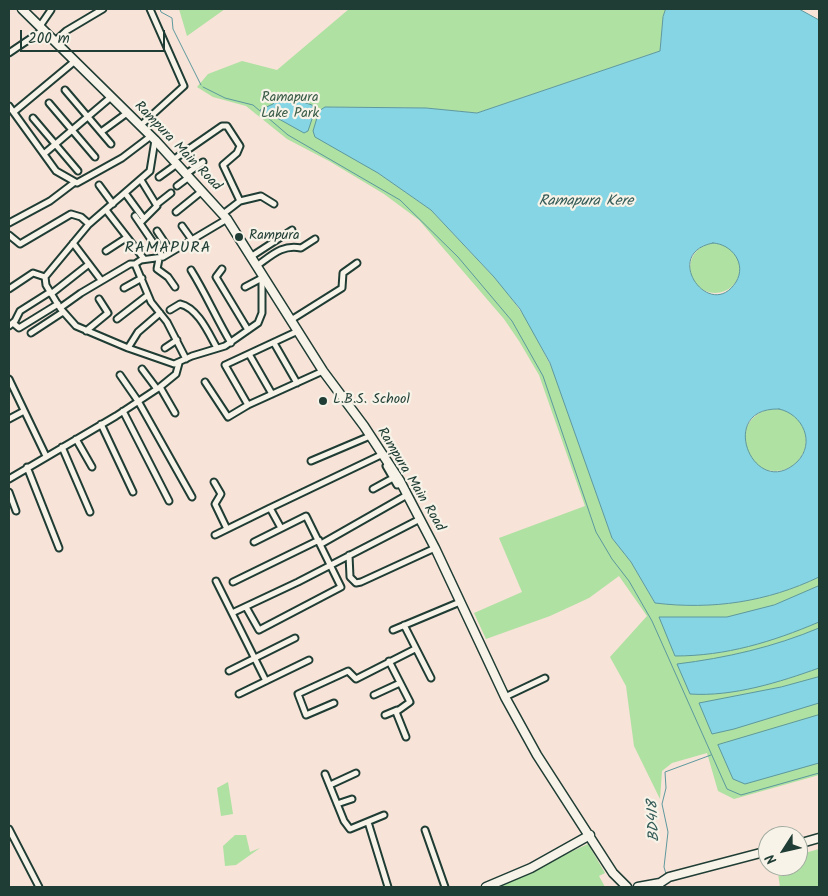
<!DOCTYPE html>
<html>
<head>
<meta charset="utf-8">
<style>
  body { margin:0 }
  #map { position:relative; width:828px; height:896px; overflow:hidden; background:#f7e3d7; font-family:Kalam,sans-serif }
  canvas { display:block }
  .frame { position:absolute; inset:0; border:10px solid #1f3d34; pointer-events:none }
  .north { position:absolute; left:758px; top:826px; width:50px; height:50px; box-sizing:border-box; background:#f7f3e8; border:1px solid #a1aaa0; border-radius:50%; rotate:235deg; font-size:14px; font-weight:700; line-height:20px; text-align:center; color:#1f3d34 }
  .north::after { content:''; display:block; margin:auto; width:18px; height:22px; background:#1f3d34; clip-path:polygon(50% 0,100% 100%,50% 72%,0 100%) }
  .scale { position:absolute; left:20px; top:30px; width:145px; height:22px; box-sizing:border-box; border:2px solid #1f3d34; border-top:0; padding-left:6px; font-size:15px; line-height:18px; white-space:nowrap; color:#1f3d34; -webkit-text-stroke:4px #f7f3e8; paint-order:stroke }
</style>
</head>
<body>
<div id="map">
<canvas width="828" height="896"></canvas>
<div class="frame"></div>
<div class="north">N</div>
<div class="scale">200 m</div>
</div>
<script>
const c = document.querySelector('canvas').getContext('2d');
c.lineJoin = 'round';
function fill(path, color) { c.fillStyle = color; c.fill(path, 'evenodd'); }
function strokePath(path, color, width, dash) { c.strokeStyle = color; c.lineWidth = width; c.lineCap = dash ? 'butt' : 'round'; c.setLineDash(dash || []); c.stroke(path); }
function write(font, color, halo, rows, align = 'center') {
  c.font = font + ' Kalam,sans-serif'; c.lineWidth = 4.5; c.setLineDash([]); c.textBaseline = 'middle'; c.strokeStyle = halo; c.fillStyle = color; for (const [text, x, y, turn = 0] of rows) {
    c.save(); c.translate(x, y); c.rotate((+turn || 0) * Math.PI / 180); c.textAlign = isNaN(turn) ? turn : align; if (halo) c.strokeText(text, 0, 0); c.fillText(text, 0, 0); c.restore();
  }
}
fill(new Path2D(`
  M 179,9 L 225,9 L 187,36 Z
  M 349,9 L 666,9 L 663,17 L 660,51 L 477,113 L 426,108 L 325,107 L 378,173 L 431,210 L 503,287 L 527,320 L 555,374 L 612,538 L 631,562 L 655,603 C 712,610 767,602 819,577 L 819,775 L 734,799 L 718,791 L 707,753 L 672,763 L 662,771 L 660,799 L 634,746 L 626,686 L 610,657 L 647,616 L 619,576 L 589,598 L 550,616 L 486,639 L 474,613 L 522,592 L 499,538 L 585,506 L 539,375 L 519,341 L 504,319 L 419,220 L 384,194 L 329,161 L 287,139 L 246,106 L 213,97 L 197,87 L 208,74 L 242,61 L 277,70 Z
  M690 268a25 25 0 1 1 50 0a25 25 0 1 1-50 0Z
  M744 440a31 31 0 1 1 62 0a31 31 0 1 1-62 0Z
  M 228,782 L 233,814 L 221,816 L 217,788 Z
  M 235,835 L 246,835 L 250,852 L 260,848 L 236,865 L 225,866 L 223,846 Z
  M 588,844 L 605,873 L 599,876 L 605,887 L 494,887 Z
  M 819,849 L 819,887 L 780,887 L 777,866 L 798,866 L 798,855 Z`), '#aee1a2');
const water = new Path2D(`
  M 666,9 L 799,9 L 819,20 L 819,577 C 767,602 712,610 655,603 L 631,562 L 612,538 L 550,363 L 520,309 L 494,277 L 431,210 L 378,173 L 315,137 L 313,131 L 319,111 L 325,107 L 426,108 L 477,113 L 660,51 L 663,17 ZM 713,243 C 732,244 747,264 736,282 C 710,323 660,253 713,243 ZM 779,409 C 803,414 816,443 797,462 C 754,502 715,407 779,409 Z
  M 275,93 L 312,105 L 315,110 L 308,131 L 304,133 L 270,114 L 268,116 L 260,110 L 273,104 Z
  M 819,586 L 819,622 C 772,642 726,656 675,656 L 659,617 L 727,617 L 774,605 Z
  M 819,628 L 819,668 C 780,682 733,697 690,694 L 677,664 C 726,658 774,647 819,628 Z
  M 819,677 L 819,703 L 734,729 L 712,734 L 699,703 L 781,687 Z
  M 819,715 L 819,763 L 745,784 L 733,779 L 718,745 Z`);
fill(water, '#86d5e4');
strokePath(water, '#5d989e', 1);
strokePath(new Path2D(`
  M 160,9 L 161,12 L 172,18 L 173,29 L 201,85
  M 817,9 L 819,10
  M 203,87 L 225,98 L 253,105 L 288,135 L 400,200 L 458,257 L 512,321 L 543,376 L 596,532 L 612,559 L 629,581 L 652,621 L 727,789 L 741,795 L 819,773
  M 666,874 L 664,867 L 668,832 L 662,804 L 666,788 L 665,772 L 711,755`), '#5d989e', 1);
const minor = new Path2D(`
  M 40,26 L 51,10
  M 55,41 L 66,31 L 103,9
  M 9,53 L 43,30
  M 65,90 L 111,144
  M 49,103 L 95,157
  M 9,106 L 56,171 L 77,183 L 122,158 L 151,136
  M 15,111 L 75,61
  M 33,118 L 78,171
  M 140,126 L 184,86 L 150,9
  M 101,132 L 127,113
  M 155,140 L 150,171 L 89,224 L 45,277 L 46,285 L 60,308 L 76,326 L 128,348 L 174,364 L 192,356 L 225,346 L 258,323 L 262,313 L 262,277
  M 45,153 L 111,97
  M 173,160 L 222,126 L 227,126 L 240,146 L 237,153 L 223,165 L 240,201 L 223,214
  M 186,174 L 203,162
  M 159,177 L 177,164
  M 99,185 L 113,204
  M 177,186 L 189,177
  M 125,193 L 144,219
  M 240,201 L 261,196 L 274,204
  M 157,204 L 171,193
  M 106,210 L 144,259
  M 176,212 L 202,191
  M 135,216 L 163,257
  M 9,223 L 50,201 L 75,182
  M 140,223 L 157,206 L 141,180
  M 182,226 L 192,240
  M 157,231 L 171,252
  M 9,235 L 20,244 L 71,214 L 81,217 L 89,224
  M 73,243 L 101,280
  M 106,251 L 126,238
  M 252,256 L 292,230
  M 159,259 L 157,269 L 168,277 L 175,287
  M 135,264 L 141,260 L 163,257 L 227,219
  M 258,265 C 272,255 283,244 301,248 L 315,239
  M 222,269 L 216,277 L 248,330
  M 191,270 C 206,294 216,318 231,343
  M 245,287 L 262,278
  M 124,288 L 142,278
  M 9,289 L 33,273 L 45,277
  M 51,294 L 89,264
  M 60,308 L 81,293 L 130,264 L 135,264 L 151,302 L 167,322 L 186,359
  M 170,310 L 180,304 C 198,308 209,334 217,348
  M 117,319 L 148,295
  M 291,320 L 342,288 L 343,273 L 357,263
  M 13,323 L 19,328 L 58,304
  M 9,326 L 15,321 L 20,311 L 50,292
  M 86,331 L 108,313 L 99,299
  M 31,333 L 63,312
  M 274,343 L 297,383
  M 128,348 L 138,332 L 160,313
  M 165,348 L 177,340
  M 249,354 L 272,394
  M 142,369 L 157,389
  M 120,375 L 138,401 L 192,497
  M 9,379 L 46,456
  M 205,382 L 228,417 L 248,405 L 323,371
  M 160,387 L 175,413
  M 248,405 L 225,365 L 298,331
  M 123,411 L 169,501
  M 9,419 L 24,411
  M 101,424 L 133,492
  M 76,439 L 92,467
  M 62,447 L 90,512
  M 311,461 L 370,436
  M 388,464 L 386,466 L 397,485 L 401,484
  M 27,467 L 59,548
  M 9,479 L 116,416 L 160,387 L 176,374 L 179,363
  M 214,482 L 221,494 L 215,504 L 227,529
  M 373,489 L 393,478
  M 9,492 L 16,511
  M 270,508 L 383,454
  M 215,535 L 270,508 L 281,528
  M 321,544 L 407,495
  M 349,555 L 350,577 L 356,583 L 361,582 L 435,548
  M 216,581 L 266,681
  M 233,582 L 319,540
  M 246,607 L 259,630 L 341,587 L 306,516 L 254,542
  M 232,613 L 298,582 L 420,519
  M 404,625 L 431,678
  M 393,630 L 460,602
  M 389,661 L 410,702 L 396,712 L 406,737
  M 229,671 L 295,638
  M 239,694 L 309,660
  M 374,695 L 400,683
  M 505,697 L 545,678
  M 334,703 L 306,715 L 298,694 L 348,671 L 356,679 L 415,649
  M 385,715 L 397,710
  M 325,774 L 344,821 L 350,829 L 384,815
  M 330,785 L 356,773
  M 337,804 L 352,799
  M 368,822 L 388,887
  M 9,829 L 39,887
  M 425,830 L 445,887`);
const secondary = new Path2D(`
  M 22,9 L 155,140 L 227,219 L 323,371 L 364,426 L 400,481 L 435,548 L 505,697 L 537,755 L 613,873 L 627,887
  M 798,844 L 819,838
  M 660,883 L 669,877 L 768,851
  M 486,887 L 531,868 L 590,835
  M 638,887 L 660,883`);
strokePath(minor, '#1f3d34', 9);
strokePath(secondary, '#1f3d34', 11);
strokePath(minor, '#f7f3e8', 5);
strokePath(secondary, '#f7f3e8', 8);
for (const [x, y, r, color] of [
  [239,237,5,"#1f3d34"],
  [323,401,5,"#1f3d34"]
]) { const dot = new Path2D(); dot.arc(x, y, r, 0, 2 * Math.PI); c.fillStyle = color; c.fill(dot); strokePath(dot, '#f7f3e8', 2); }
write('14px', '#3c5e4a', '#f7f3e8', [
  ["Ramapura",290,99],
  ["Lake Park",290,115]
]);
write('14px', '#1f3d34', '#f7f3e8', [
  ["Rampura Main Road",177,147,46],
  ["Rampura Main Road",410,480,59]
]);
write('14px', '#1f3d34', '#f7f3e8', [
  ["Rampura",249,237],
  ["L.B.S. School",333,401]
], 'left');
write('italic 15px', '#345b57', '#f7f3e8', [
  ["Ramapura Kere",586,202],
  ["BD418",655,821,-93]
]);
c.letterSpacing = '1px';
write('16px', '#1f3d34', '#f7f3e8', [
  ["RAMAPURA",168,249]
]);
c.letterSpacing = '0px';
</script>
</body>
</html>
